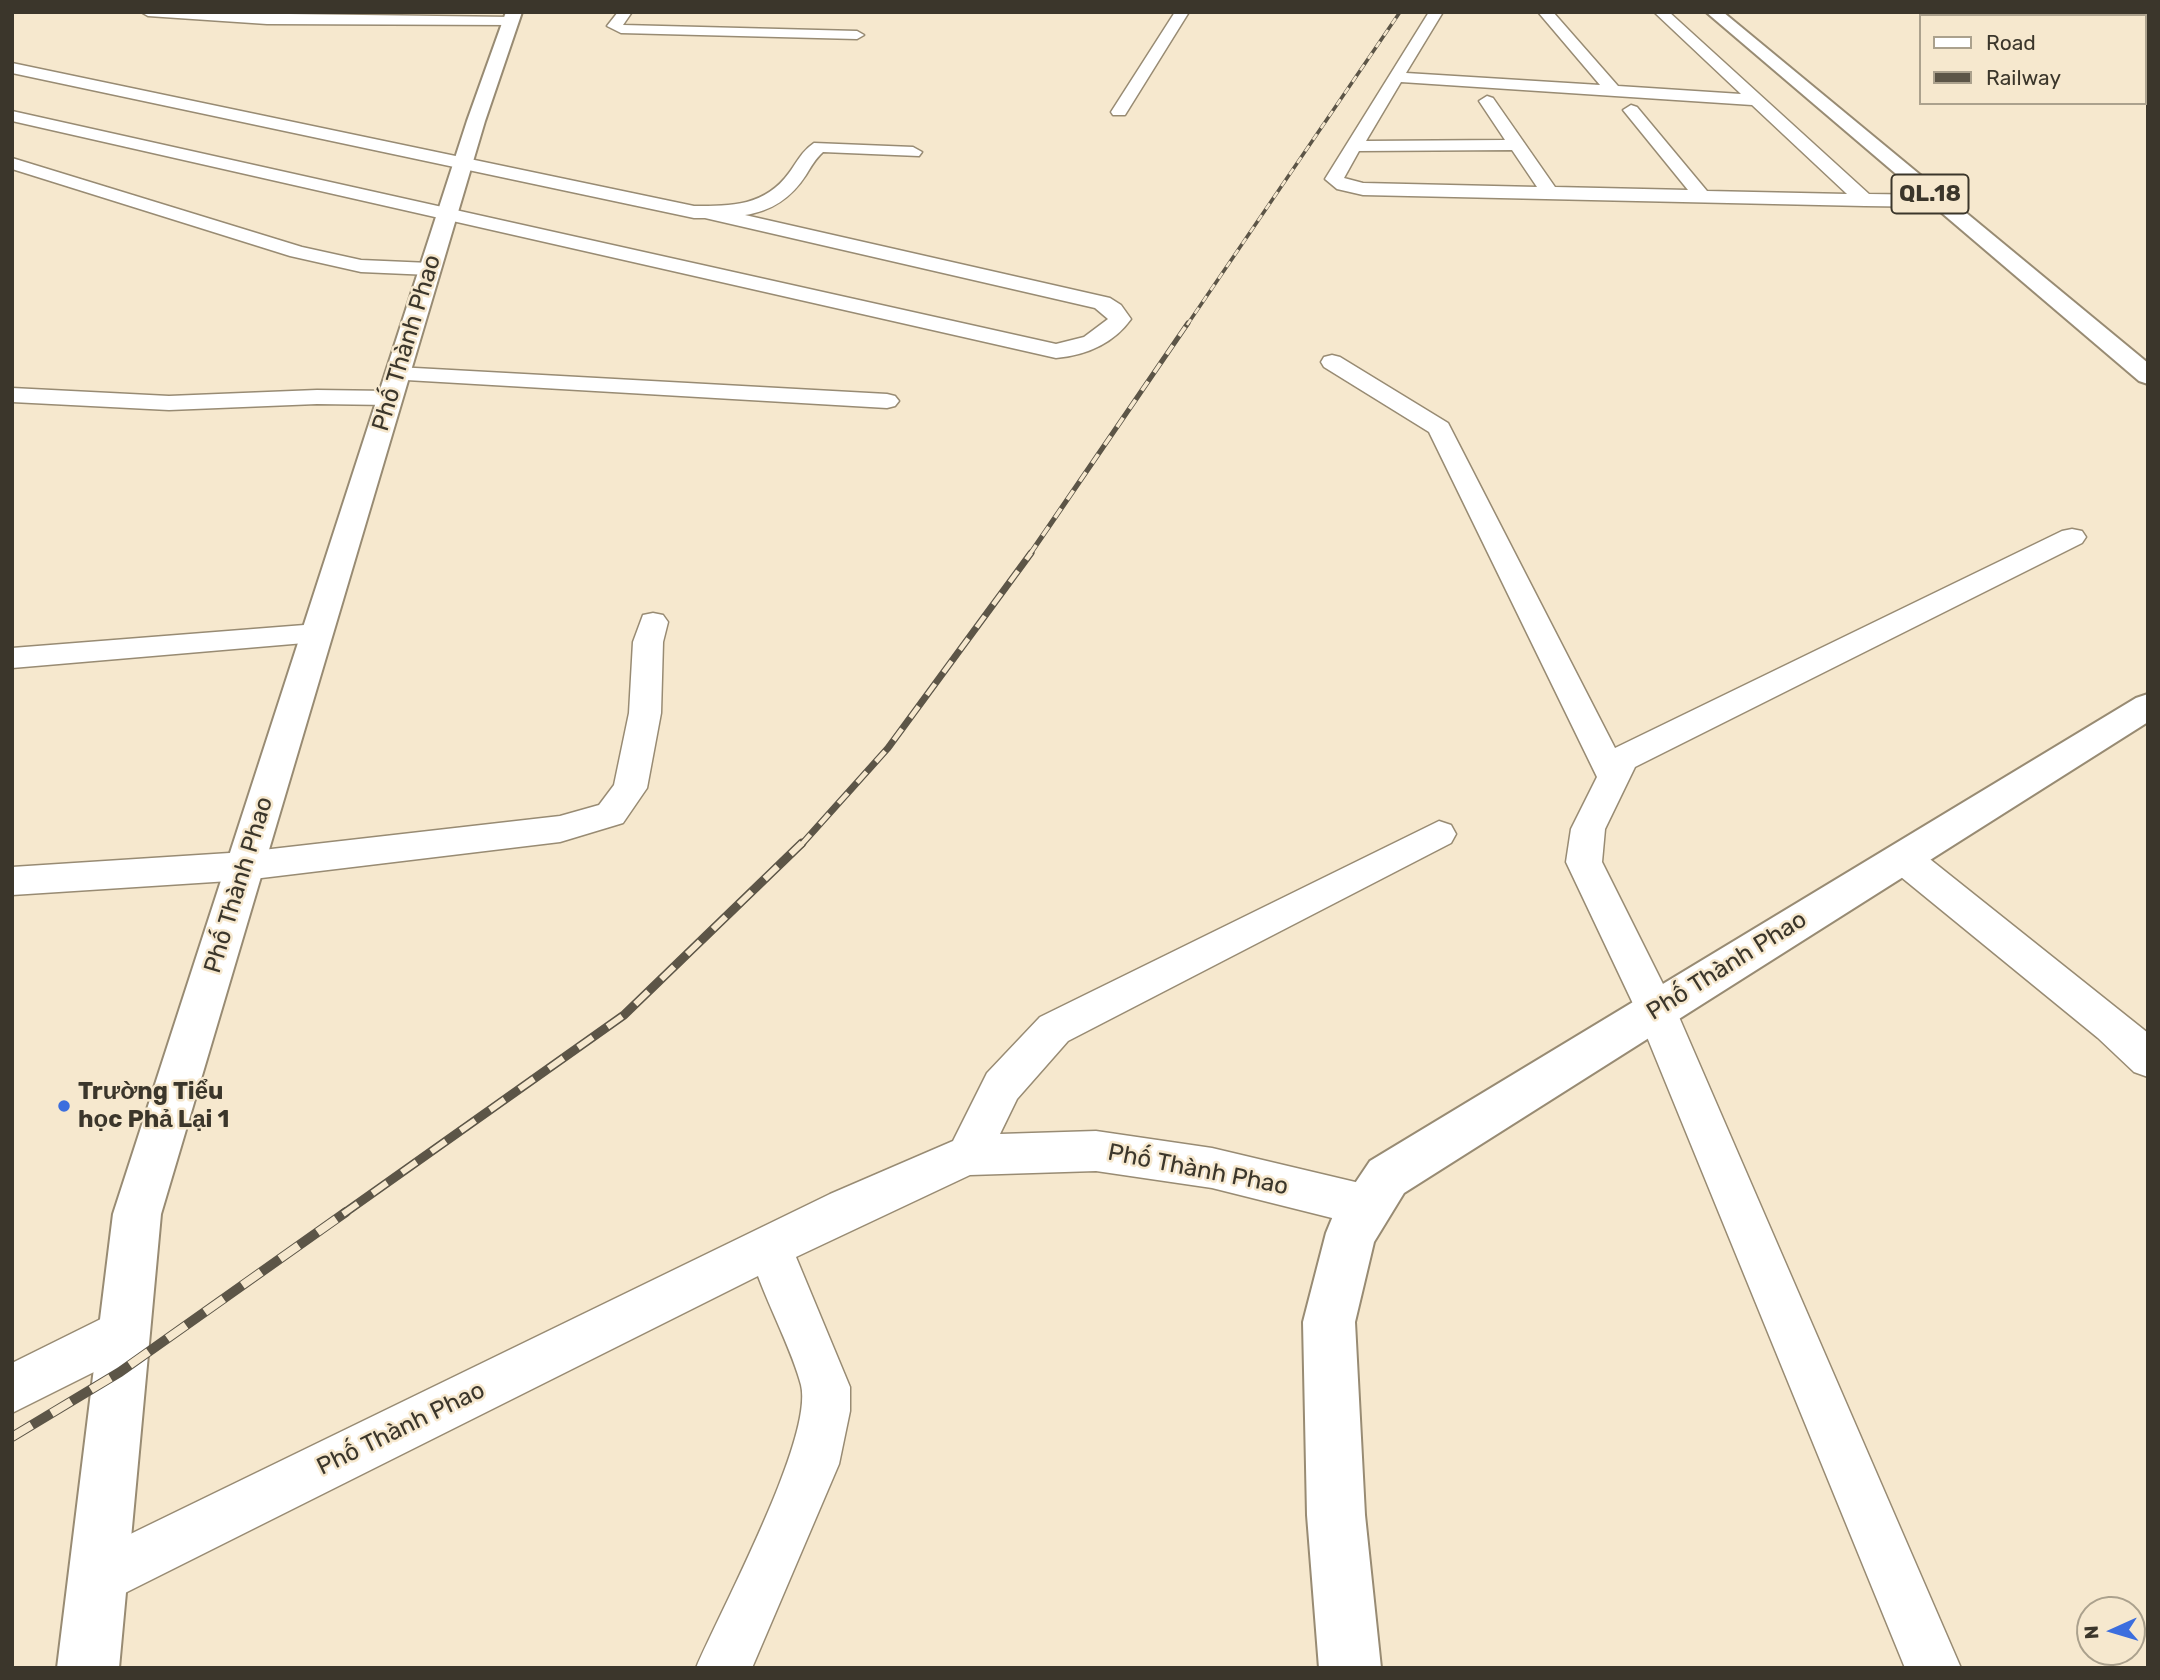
<!DOCTYPE html>
<html>
<head>
<meta charset="utf-8">
<style>
  body { margin:0 }
  #map { position:relative; width:2160px; height:1680px; overflow:hidden; background:#f6e8ce; font-family:Rubik,sans-serif }
  canvas { display:block }
  .frame { position:absolute; inset:0; border:14px solid #3b362b; pointer-events:none }
  .legend { position:absolute; left:1919px; top:14px; width:228px; height:91px; box-sizing:border-box; background:#f6e8ce; border:2px solid #aba18d; margin:0; padding:9px 12px; list-style:none; font-size:21px; color:#3b362b }
  .legend li { display:flex; align-items:center; gap:14px; height:35px }
  .legend b { width:35px; border:2px solid #aba18d }
  .north { position:absolute; left:2076px; top:1596px; width:70px; height:70px; box-sizing:border-box; background:#f6e8ce; border:2px solid #aba18d; border-radius:50%; rotate:266deg; font-size:19px; font-weight:700; line-height:28px; text-align:center; color:#3b362b }
  .north::after { content:''; display:block; margin:auto; width:24px; height:32px; background:#3c6ede; clip-path:polygon(50% 0,100% 100%,50% 72%,0 100%) }
</style>
</head>
<body>
<div id="map">
<canvas width="2160" height="1680"></canvas>
<div class="frame"></div>
<ul class="legend">
<li><b style="height:9px;background:#fff"></b>Road</li>
<li><b style="height:9px;background:#5c5547"></b>Railway</li>
</ul>
<div class="north">N</div>
</div>
<script>
const c = document.querySelector('canvas').getContext('2d');
c.lineJoin = 'round';
function strokePath(path, color, width, dash) { c.strokeStyle = color; c.lineWidth = width; c.lineCap = dash ? 'butt' : 'round'; c.setLineDash(dash || []); c.stroke(path); }
function fill(path, color) { c.fillStyle = color; c.fill(path, 'evenodd'); }
function write(font, color, halo, rows, align = 'center') {
  c.font = font + ' Rubik,sans-serif'; c.lineWidth = 5; c.setLineDash([]); c.textBaseline = 'middle'; c.strokeStyle = halo; c.fillStyle = color; for (const [text, x, y, turn = 0] of rows) {
    c.save(); c.translate(x, y); c.rotate((+turn || 0) * Math.PI / 180); c.textAlign = isNaN(turn) ? turn : align; if (halo) c.strokeText(text, 0, 0); c.fillText(text, 0, 0); c.restore();
  }
}
const minor = new Path2D(`
  M 141,12 L 511,17 L 518,21 L 511,25 L 267,24 L 148,16 Z
  M 618,12 L 632,12 L 623,25 L 857,31 L 864,35 L 857,39 L 621,33 L 607,26 Z
  M 1175,12 L 1189,12 L 1125,115 L 1113,115 L 1111,112 Z
  M 1429,12 L 1443,12 L 1406,73 L 1600,85 L 1538,12 L 1553,12 L 1618,86 L 1741,94 L 1654,12 L 1669,12 L 1869,194 L 1938,195 L 1947,201 L 1938,207 L 1865,206 L 1363,195 L 1337,189 L 1325,179 ZM 1401,82 L 1752,105 L 1847,194 L 1707,191 L 1637,107 L 1631,105 L 1623,110 L 1688,190 L 1555,187 L 1493,98 L 1487,96 L 1479,101 L 1505,140 L 1366,141 ZM 1512,150 L 1537,187 L 1363,183 L 1344,178 L 1359,151 Z
  M 12,63 L 694,206 C 732,206 765,206 789,173 C 797,162 802,151 814,143 L 913,147 L 922,152 L 919,156 L 823,152 C 815,159 811,167 806,175 C 791,198 772,211 745,215 L 1110,298 L 1121,305 L 1131,319 C 1113,344 1086,355 1056,358 L 12,121 L 12,111 L 1056,344 L 1084,337 L 1108,319 L 1095,308 L 705,218 L 694,218 L 12,73 Z
  M 12,158 L 302,247 L 361,260 L 430,263 L 437,265 L 440,269 L 437,273 L 430,275 L 361,272 L 290,256 L 12,169 Z
  M 1332,355 L 1340,357 L 1448,423 L 1615,748 L 2062,531 L 2072,529 L 2082,531 L 2086,537 L 2082,543 L 1635,767 L 1605,829 L 1602,862 L 1676,1010 L 1961,1668 L 1905,1668 L 1636,1010 L 1566,862 L 1571,829 L 1597,777 L 1429,432 L 1324,367 L 1321,362 L 1324,357 Z
  M 397,367 L 887,394 L 895,396 L 899,401 L 895,406 L 887,408 L 389,379 L 385,374 L 389,369 Z
  M 12,388 L 169,396 L 317,390 L 390,391 L 398,393 L 402,398 L 398,403 L 390,405 L 317,404 L 169,410 L 12,402 Z
  M 653,613 L 663,615 L 668,622 L 663,642 L 661,713 L 647,788 L 623,823 L 560,842 L 245,880 L 12,895 L 12,867 L 245,852 L 560,816 L 599,805 L 614,785 L 629,713 L 633,642 L 643,615 Z
  M 317,624 L 328,627 L 332,634 L 328,641 L 12,668 L 12,648 Z
  M 1439,821 L 1451,825 L 1456,834 L 1451,843 L 1068,1041 L 1017,1099 L 1000,1134 L 1096,1131 L 1212,1148 L 1368,1185 L 1384,1191 L 1390,1206 L 1384,1221 L 1368,1227 L 1212,1188 L 1096,1171 L 970,1175 L 796,1257 L 850,1387 L 850,1411 L 839,1464 L 752,1668 L 696,1668 C 720,1611 814,1438 801,1385 C 793,1353 770,1309 758,1276 L 117,1597 L 98,1605 L 79,1597 L 71,1578 L 79,1559 L 830,1194 L 953,1141 L 987,1073 L 1040,1017 Z
  M 1903,844 L 1916,848 L 2148,1033 L 2148,1077 L 2134,1072 L 2098,1038 L 1890,868 L 1885,858 L 1890,848 Z
  M 125,1307 L 142,1314 L 149,1331 L 142,1348 L 12,1413 L 12,1363 Z`);
const tertiary = new Path2D(`
  M 506,12 L 522,12 L 485,121 L 161,1214 L 119,1668 L 57,1668 L 113,1214 L 467,121 Z
  M 2148,694 L 2148,722 L 1404,1193 L 1374,1242 L 1355,1322 L 1365,1515 L 1381,1668 L 1319,1668 L 1307,1515 L 1303,1322 L 1326,1233 L 1333,1216 L 1370,1161 L 2136,698 Z`);
const trunk = new Path2D(`
  M 1706,12 L 1723,12 L 2148,363 L 2148,384 L 2139,381 Z`);
strokePath(minor, '#988b73', 3);
strokePath(tertiary, '#988b73', 4);
strokePath(trunk, '#988b73', 4);
fill(minor, '#fff');
fill(tertiary, '#fff');
fill(trunk, '#fff');
const railFar4 = new Path2D(`
  M 1187,325 L 1400,12`);
const railFar3 = new Path2D(`
  M 1030,554 L 1188,323`);
const railFar2 = new Path2D(`
  M 801,845 L 888,748 L 1031,553`);
const railFar1 = new Path2D(`
  M 343,1214 L 624,1015 L 802,843`);
const rail = new Path2D(`
  M 12,1437 L 120,1372 L 346,1212`);
strokePath(railFar4, '#5c5547', 3.5);
strokePath(railFar3, '#5c5547', 5);
strokePath(railFar2, '#5c5547', 7);
strokePath(railFar1, '#5c5547', 9);
strokePath(rail, '#5c5547', 10);
strokePath(railFar4, '#f6e8ce', 2.5, [7]);
strokePath(railFar3, '#f6e8ce', 3.5, [11]);
strokePath(railFar2, '#f6e8ce', 4.5, [14]);
strokePath(railFar1, '#f6e8ce', 6, [18]);
strokePath(rail, '#f6e8ce', 8, [23]);
for (const [x, y, r, color] of [
  [64,1106,7,"#3c6ede"]
]) { const dot = new Path2D(); dot.arc(x, y, r, 0, 2 * Math.PI); c.fillStyle = color; c.fill(dot); strokePath(dot, '#f6e8ce', 2.5); }
for (const [x, y, w] of [
  [1930,194,77]
]) { const box = new Path2D(); box.roundRect(x - w / 2, y - 19.5, w, 39, 5); c.fillStyle = '#f6e8ce'; c.fill(box); strokePath(box, '#3b362b', 2); }
write('bold 23px', '#3b362b', null, [
  ["QL.18",1930,194]
]);
write('24px', '#3b362b', '#f6e8ce', [
  ["Phố Thành Phao",407,343,-73],
  ["Phố Thành Phao",239,885,-73],
  ["Phố Thành Phao",1727,966,-32],
  ["Phố Thành Phao",1198,1170,11],
  ["Phố Thành Phao",401,1429,-26]
]);
write('bold 24px', '#3b362b', '#f6e8ce', [
  ["Trường Tiểu",78,1092],
  ["học Phả Lại 1",78,1120]
], 'left');
</script>
</body>
</html>
